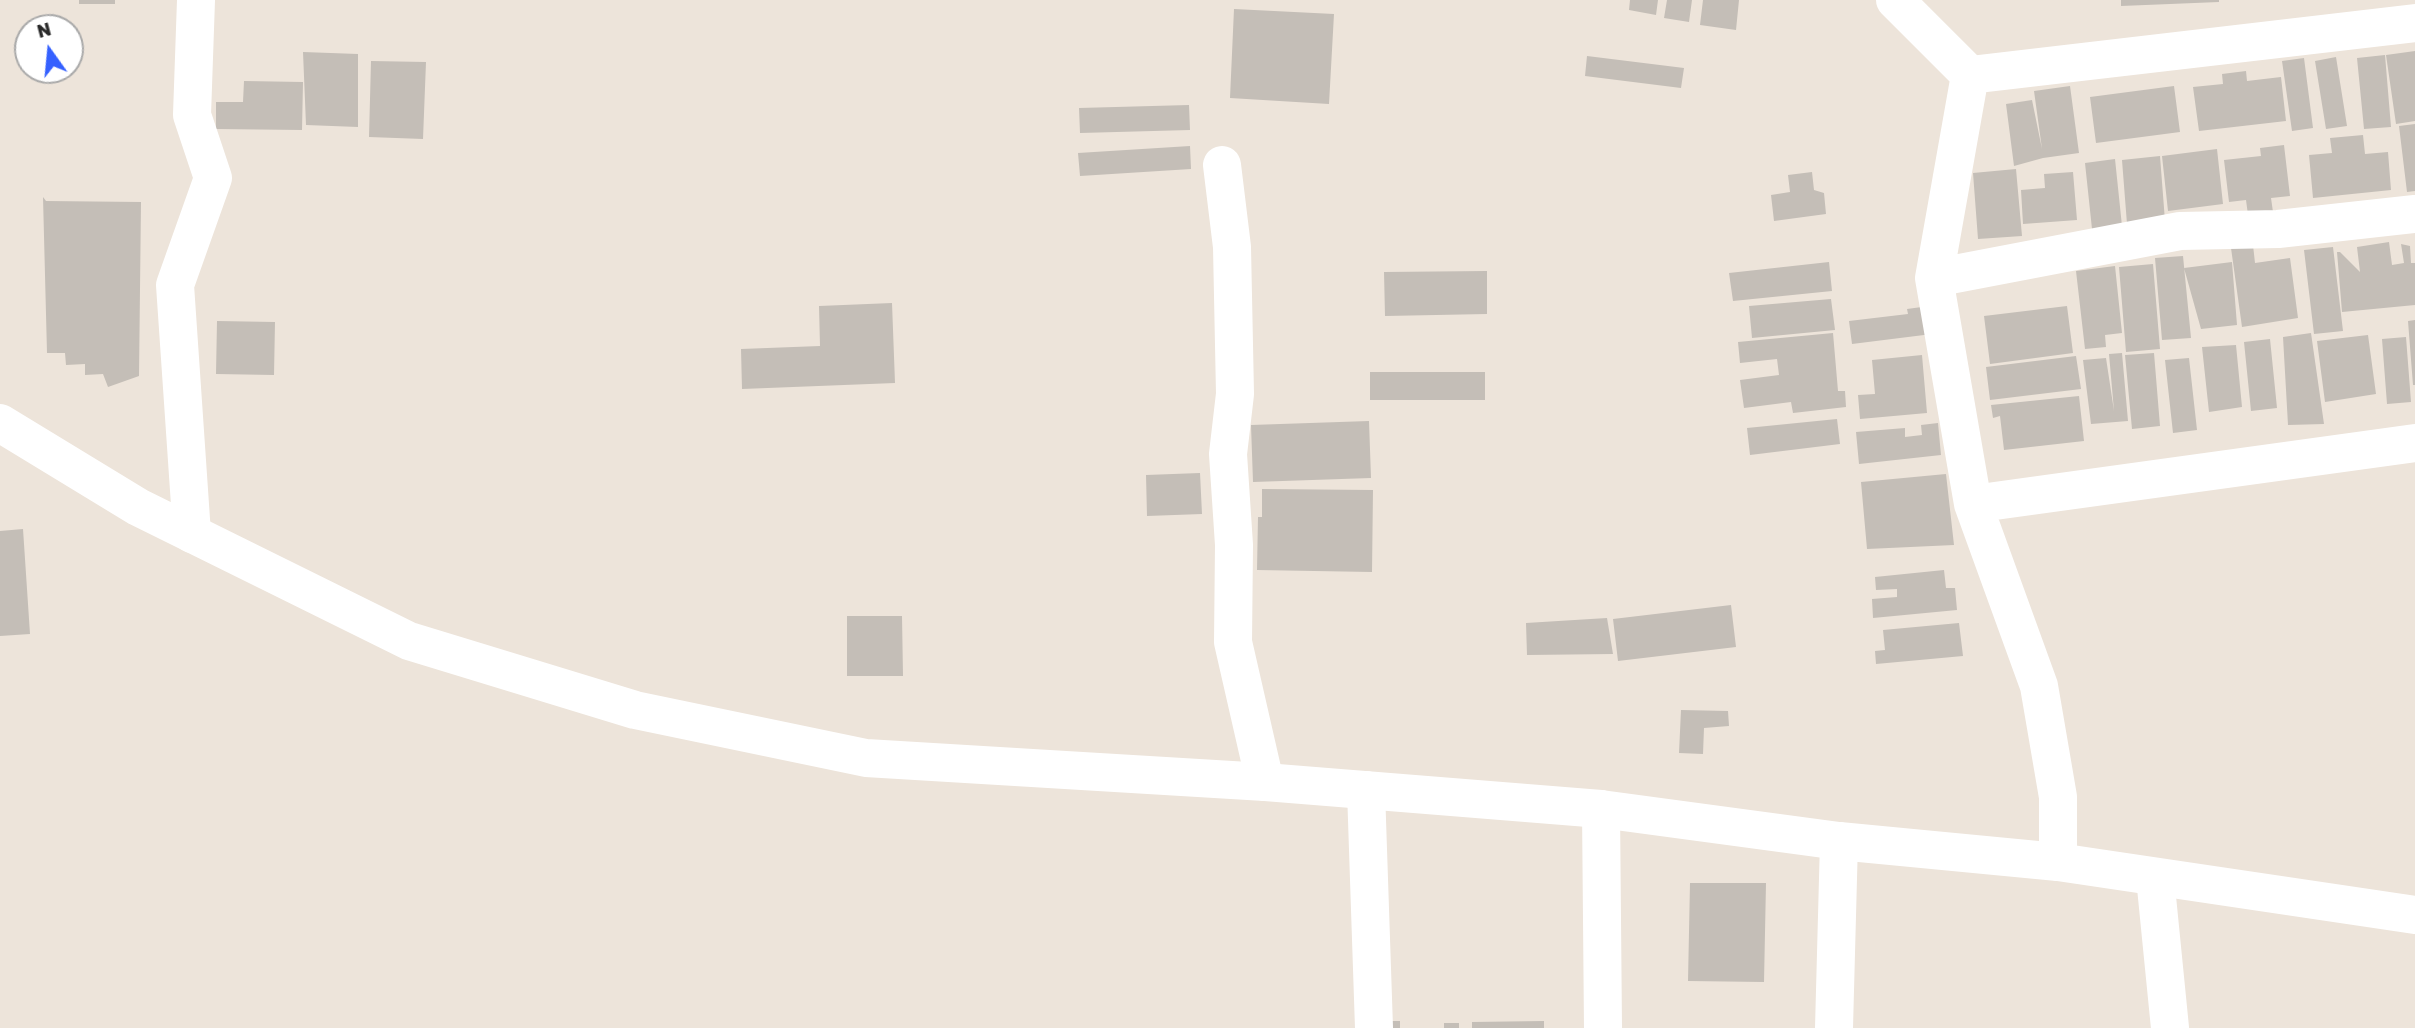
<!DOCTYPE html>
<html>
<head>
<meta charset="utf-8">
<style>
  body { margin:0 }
  #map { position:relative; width:2415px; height:1028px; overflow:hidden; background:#ede4da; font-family:Rubik,sans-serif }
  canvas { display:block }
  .north { position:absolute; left:14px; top:14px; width:70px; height:70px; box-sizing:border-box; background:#fff; border:2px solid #a9a9a9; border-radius:50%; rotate:345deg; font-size:19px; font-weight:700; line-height:28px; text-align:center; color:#292929 }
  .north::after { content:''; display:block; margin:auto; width:24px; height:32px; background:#3561ff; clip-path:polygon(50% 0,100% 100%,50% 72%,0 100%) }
</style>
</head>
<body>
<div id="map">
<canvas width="2415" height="1028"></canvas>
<div class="north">N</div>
</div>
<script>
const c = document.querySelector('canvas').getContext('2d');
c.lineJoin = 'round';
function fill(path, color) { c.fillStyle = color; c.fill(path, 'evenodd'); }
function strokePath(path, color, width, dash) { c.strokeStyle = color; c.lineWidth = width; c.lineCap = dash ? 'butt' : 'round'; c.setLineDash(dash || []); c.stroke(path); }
fill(new Path2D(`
  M 79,0 L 115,0 L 115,4 L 79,4 Z
  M 1630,0 L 1658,0 L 1656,15 L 1629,10 Z
  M 1667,0 L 1692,0 L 1689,22 L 1664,18 Z
  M 1703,0 L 1739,0 L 1736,30 L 1700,25 Z
  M 2121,0 L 2219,0 L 2219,2 L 2121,6 Z
  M 1234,9 L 1334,14 L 1329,104 L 1230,98 Z
  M 2415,51 L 2415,121 L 2396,124 L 2386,55 Z
  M 303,52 L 358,54 L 358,127 L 306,125 Z
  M 2385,55 L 2391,127 L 2364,129 L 2357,58 Z
  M 1587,56 L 1684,68 L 1681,88 L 1585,76 Z
  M 2336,57 L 2347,126 L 2326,129 L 2315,61 Z
  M 2304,58 L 2313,128 L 2292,131 L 2282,61 Z
  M 371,61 L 426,62 L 423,139 L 369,137 Z
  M 2246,71 L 2247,81 L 2281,77 L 2286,121 L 2199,131 L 2193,87 L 2223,84 L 2222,74 Z
  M 244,81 L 303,82 L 302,130 L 216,129 L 216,102 L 243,102 Z
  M 2070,86 L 2079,153 L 2043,158 L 2014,166 L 2006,104 L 2032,100 L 2042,149 L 2034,91 Z
  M 2174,86 L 2180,132 L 2096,143 L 2090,97 Z
  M 1189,105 L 1190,130 L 1080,133 L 1079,108 Z
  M 2415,124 L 2415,191 L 2407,192 L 2399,126 Z
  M 2363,135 L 2365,154 L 2388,152 L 2391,190 L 2313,198 L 2309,155 L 2332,153 L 2330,138 Z
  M 2284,145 L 2290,196 L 2271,198 L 2273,212 L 2248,215 L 2246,200 L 2229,202 L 2224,160 L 2261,156 L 2260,148 Z
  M 1190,146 L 1191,169 L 1080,176 L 1078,153 Z
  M 2217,149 L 2223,204 L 2168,211 L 2162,156 Z
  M 2160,156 L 2165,221 L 2127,224 L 2122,160 Z
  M 2115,159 L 2122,226 L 2092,229 L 2085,163 Z
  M 2016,169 L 2022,236 L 1978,239 L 1973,173 Z
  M 1812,172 L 1814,190 L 1824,193 L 1826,214 L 1774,221 L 1771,195 L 1790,192 L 1788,175 Z
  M 2073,172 L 2077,220 L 2023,224 L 2021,190 L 2045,188 L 2044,174 Z
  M 43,197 L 46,201 L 141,202 L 139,376 L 108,387 L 103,374 L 85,375 L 85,364 L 66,365 L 65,353 L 47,353 Z
  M 2389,242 L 2392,265 L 2404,263 L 2401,244 L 2410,246 L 2411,263 L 2415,263 L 2415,305 L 2342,312 L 2337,252 L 2340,252 L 2360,272 L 2357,247 Z
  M 2253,245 L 2255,263 L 2290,258 L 2298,318 L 2242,327 L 2231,248 Z
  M 2333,247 L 2343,331 L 2314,334 L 2304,250 Z
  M 2183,256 L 2191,338 L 2162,340 L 2155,258 Z
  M 1829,262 L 1832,291 L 1733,301 L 1729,273 Z
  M 2232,262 L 2237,325 L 2201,329 L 2184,268 Z
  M 2153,264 L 2160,349 L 2126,352 L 2119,267 Z
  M 2115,266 L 2122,333 L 2105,335 L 2106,347 L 2085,349 L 2076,271 Z
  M 1487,271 L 1487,314 L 1385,316 L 1384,272 Z
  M 1831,299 L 1835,330 L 1752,338 L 1749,306 Z
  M 892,303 L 895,383 L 742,389 L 741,349 L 820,346 L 819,306 Z
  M 1929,306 L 1932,334 L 1852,344 L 1849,321 L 1908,314 L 1907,309 Z
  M 2067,306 L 2073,353 L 1990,364 L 1984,316 Z
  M 2415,320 L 2415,385 L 2413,385 L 2408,321 Z
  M 217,321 L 275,322 L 274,375 L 216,374 Z
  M 1833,333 L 1838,391 L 1845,391 L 1846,407 L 1793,413 L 1791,402 L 1744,408 L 1740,380 L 1779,375 L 1777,359 L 1740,363 L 1738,342 Z
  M 2311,333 L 2324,424 L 2288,425 L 2283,337 Z
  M 2368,335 L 2376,394 L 2325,402 L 2317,341 Z
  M 2406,337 L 2411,402 L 2387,404 L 2382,339 Z
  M 2270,339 L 2277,408 L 2251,411 L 2244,342 Z
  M 2236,345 L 2242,407 L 2209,412 L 2202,347 Z
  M 2122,353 L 2128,421 L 2091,424 L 2083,360 L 2106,358 L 2114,411 L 2109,354 Z
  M 2154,353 L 2160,426 L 2132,429 L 2125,355 Z
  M 1922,355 L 1927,413 L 1860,419 L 1858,395 L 1875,394 L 1872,360 Z
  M 2076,356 L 2081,389 L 1990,400 L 1986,367 Z
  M 2189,358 L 2197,430 L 2173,433 L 2165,360 Z
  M 1370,372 L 1485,372 L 1485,400 L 1370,400 Z
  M 2079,396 L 2084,441 L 2004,450 L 2000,416 L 1993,418 L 1991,405 Z
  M 1837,419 L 1840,444 L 1750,455 L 1747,428 Z
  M 1369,421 L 1371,478 L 1253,482 L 1251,425 Z
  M 1938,423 L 1941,455 L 1859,464 L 1856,432 L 1905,428 L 1905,437 L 1922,435 L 1921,425 Z
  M 1200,473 L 1202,514 L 1147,516 L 1146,475 Z
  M 1946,474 L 1954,545 L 1867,549 L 1861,482 Z
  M 1262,489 L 1373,490 L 1372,572 L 1257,570 L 1258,517 L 1262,517 Z
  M 23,529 L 30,634 L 0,636 L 0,531 Z
  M 1944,570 L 1946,588 L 1955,588 L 1957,610 L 1873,618 L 1872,599 L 1897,597 L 1897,589 L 1876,590 L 1875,577 Z
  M 1731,605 L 1736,647 L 1618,661 L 1613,619 Z
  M 847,616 L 902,616 L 903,676 L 847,676 Z
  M 1607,618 L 1613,654 L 1527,655 L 1526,623 Z
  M 1959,623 L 1963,656 L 1876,664 L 1875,651 L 1885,650 L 1883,630 Z
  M 1681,710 L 1728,711 L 1729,726 L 1704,728 L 1703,754 L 1679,753 Z
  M 1690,883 L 1766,883 L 1764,982 L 1688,981 Z
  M 1380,1021 L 1400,1021 L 1400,1028 L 1380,1028 Z
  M 1544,1021 L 1544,1028 L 1472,1028 L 1472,1022 Z
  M 1444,1023 L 1459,1023 L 1459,1028 L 1444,1028 Z`), '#c4beb7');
strokePath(new Path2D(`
  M 1895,0 L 1970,75
  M 1970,75 L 1934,278 L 1973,504 L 2039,686 L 2058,797 L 2058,862
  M 1970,75 L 2415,23
  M 1222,165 L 1232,247 L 1235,394 L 1228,454 L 1234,545 L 1233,642 L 1265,782
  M 1934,278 L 2180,231 L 2278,229 L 2415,214
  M 1973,504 L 2415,443
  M 192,534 L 175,285 L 213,178 L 192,115 L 196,0
  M 1366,790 L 1374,1028
  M 1601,809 L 1603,1028
  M 2155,877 L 2170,1028
  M 1834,1028 L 1839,841`), '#fff', 38);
strokePath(new Path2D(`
  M 0,423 L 138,507 L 409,641 L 635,710 L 866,758 L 1265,782 L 1601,809 L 1839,841 L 2058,862 L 2415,915`), '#fff', 38);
</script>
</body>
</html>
